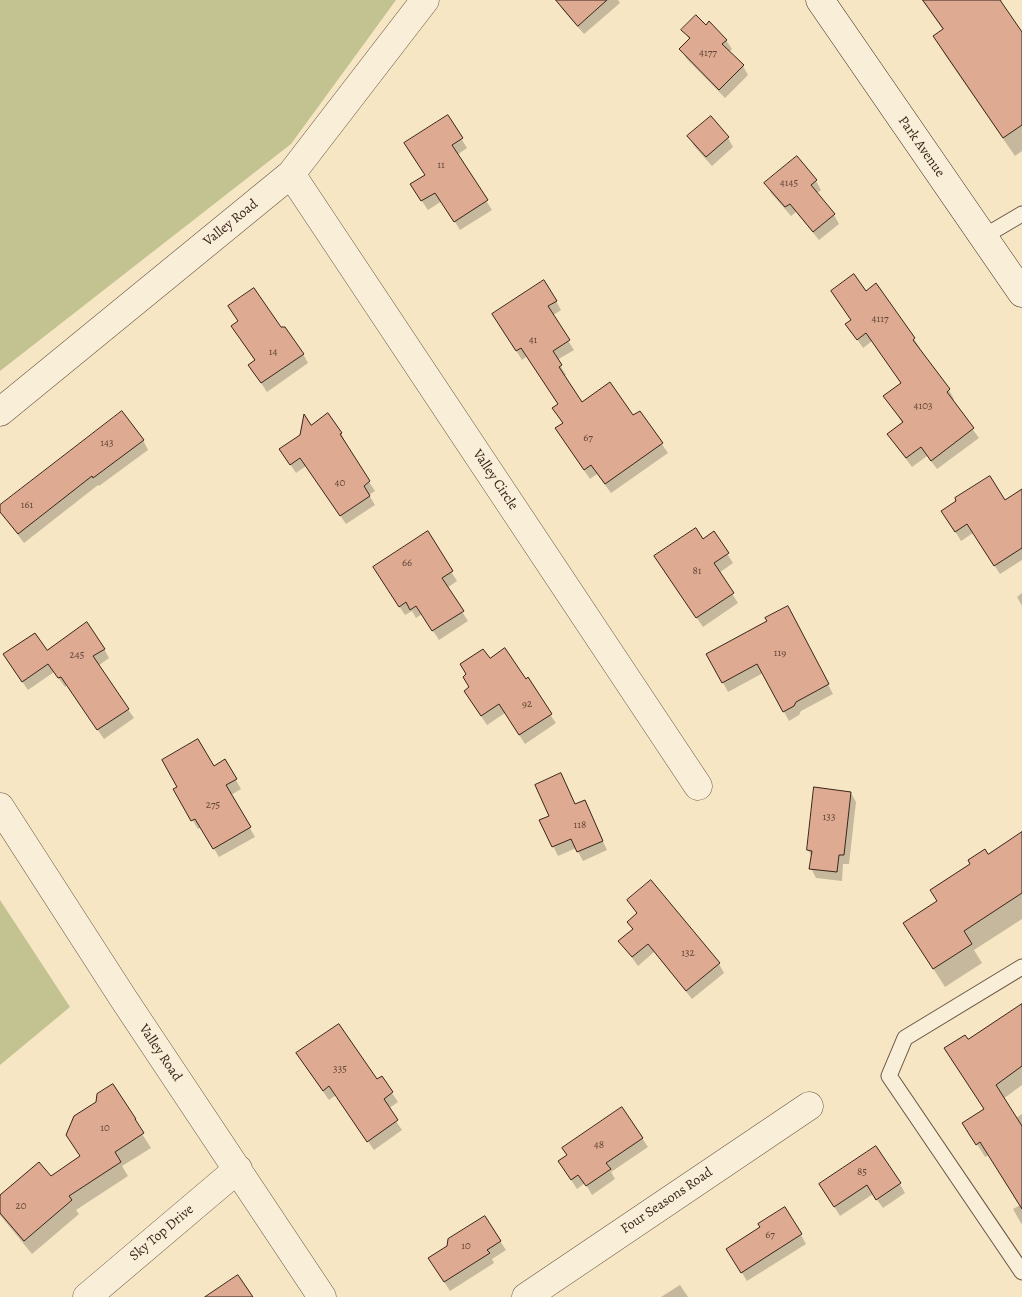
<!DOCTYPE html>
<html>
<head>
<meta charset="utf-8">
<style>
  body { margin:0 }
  canvas { display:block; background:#f6e6c3 }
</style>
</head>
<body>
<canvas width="1022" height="1297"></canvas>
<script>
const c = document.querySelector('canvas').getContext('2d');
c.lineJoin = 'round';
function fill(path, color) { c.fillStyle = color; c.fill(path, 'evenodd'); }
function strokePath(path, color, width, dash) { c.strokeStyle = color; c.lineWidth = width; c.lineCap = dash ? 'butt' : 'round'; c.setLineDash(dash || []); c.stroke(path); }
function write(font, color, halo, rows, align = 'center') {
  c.font = font + ' Alegreya,serif'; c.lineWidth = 5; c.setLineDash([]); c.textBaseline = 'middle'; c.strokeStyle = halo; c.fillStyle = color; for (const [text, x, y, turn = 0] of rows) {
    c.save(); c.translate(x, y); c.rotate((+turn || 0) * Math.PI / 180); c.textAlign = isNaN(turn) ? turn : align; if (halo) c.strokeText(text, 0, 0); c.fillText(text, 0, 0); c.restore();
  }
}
fill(new Path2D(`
  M 0,0 L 396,0 L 291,144 L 0,371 Z
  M 0,900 L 70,1007 L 0,1065 Z`), '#c2c390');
fill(new Path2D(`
  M 557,0 L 618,0 L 620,3 L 584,34 L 562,9 Z
  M 922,0 L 1002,0 L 1000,2 L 1022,34 L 1022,151 L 1015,156 L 945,55 L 934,36 L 943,30 Z
  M 706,27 L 726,40 L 732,49 L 729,52 L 743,66 L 748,75 L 725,98 L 686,58 L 681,49 L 690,40 L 683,30 Z
  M 448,117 L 467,148 L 457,155 L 492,210 L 460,230 L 442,201 L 428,210 L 417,194 L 426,176 Z
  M 689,137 L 728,138 L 733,147 L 712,166 L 694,146 Z
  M 816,181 L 821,190 L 816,194 L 834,215 L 839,224 L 819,240 L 796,212 L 791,216 L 771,193 L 766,183 Z
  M 876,285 L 914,339 L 920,348 L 919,349 L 949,390 L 954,399 L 952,401 L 979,438 L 937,469 L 927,456 L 912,467 L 894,443 L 903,424 L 885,396 L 902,384 L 872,341 L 863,348 L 847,324 L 852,321 L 865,292 Z
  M 556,301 L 561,310 L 552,316 L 574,350 L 557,360 L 566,375 L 563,377 L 582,403 L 633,417 L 640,412 L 668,453 L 611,493 L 597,474 L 590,479 L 562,438 L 556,429 L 564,424 L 559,418 L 559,405 L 527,356 L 522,360 L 499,323 Z
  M 239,322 L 281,328 L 303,354 L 308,363 L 267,392 L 255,374 L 255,361 L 233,327 Z
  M 311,426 L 341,433 L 346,443 L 344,444 L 375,491 L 369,495 L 375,505 L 346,524 L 306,466 L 296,473 L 286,458 L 301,436 Z
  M 143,440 L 148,450 L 99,486 L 98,485 L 24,543 L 0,511 L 0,506 Z
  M 1005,502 L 1022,504 L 1022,560 L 1000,574 L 973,533 L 961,541 L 948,520 Z
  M 427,533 L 457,581 L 447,588 L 468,621 L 439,640 L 422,614 L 416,618 L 412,611 L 405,615 L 380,577 Z
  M 714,533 L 733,563 L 719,573 L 738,603 L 703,627 L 661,566 Z
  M 1022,593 L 1022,606 L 1017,597 Z
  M 793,617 L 833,694 L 801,711 L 799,715 L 789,721 L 763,673 L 728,692 L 708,654 Z
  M 104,649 L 109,658 L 98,666 L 134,718 L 104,739 L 67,685 L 65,687 L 54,672 L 28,690 L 10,664 L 47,652 Z
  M 489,660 L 526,680 L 556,723 L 525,744 L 505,713 L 487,725 L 470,700 L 470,688 Z
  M 225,761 L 241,789 L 231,795 L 255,837 L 219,857 L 201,827 L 198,829 L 174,790 Z
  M 561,775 L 575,805 L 584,801 L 607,850 L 583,861 L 576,848 L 558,856 L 541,821 L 550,816 Z
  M 851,793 L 856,802 L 849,864 L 843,864 L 842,881 L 816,878 L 811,868 L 812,857 L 808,850 Z
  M 1022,834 L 1022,919 L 974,950 L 982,963 L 945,987 L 904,923 L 938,902 L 988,856 Z
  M 628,900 L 719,964 L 724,973 L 692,999 L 654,952 L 638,966 L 620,941 L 633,930 L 628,922 L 638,914 Z
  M 1022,1006 L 1022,1085 L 1003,1099 L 1016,1118 L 1022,1114 L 1022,1198 L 989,1155 L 985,1157 L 972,1136 L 985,1110 L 945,1049 L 967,1041 Z
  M 303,1063 L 377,1081 L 381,1077 L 398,1102 L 388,1109 L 402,1130 L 374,1150 L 336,1095 L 329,1100 Z
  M 97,1103 L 142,1134 L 151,1148 L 122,1166 L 128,1176 L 76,1210 L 79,1214 L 32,1254 L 0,1215 L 0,1197 L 51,1177 L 81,1157 Z
  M 642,1138 L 648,1147 L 611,1172 L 615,1179 L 592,1195 L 585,1183 L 577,1189 L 565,1170 Z
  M 820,1184 L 900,1184 L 905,1193 L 883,1208 L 873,1194 L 840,1216 Z
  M 1022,1204 L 1022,1225 L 1013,1209 Z
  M 761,1228 L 801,1235 L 806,1244 L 747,1281 L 733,1258 Z
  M 500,1241 L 506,1250 L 492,1259 L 494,1263 L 450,1291 L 435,1268 Z
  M 680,1285 L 688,1297 L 661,1297 Z`), '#0003');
const building = new Path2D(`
  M 556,0 L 607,0 L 578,26 Z
  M 923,0 L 1000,0 L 1022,32 L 1022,125 L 1003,138 L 933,36 L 943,29 Z
  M 696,15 L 706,25 L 709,21 L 727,40 L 722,44 L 744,65 L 719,90 L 679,49 L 690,38 L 681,30 Z
  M 448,115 L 463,138 L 452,145 L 488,200 L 454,222 L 435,193 L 421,201 L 410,184 L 425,175 L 404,143 Z
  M 711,116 L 729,137 L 706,157 L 687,136 Z
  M 797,156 L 817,180 L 811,185 L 835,214 L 813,232 L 790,204 L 785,207 L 764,183 Z
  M 854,274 L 866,291 L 876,283 L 915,338 L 913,340 L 950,389 L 947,392 L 974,428 L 931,461 L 921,447 L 906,458 L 887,434 L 903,422 L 883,396 L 901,383 L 866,333 L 857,340 L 845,324 L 851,320 L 831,291 Z
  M 544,280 L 557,301 L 548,306 L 570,340 L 553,351 L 562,365 L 559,367 L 582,402 L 610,382 L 633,415 L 640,411 L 663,443 L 605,484 L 591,465 L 584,470 L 555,428 L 563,423 L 552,408 L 558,404 L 521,348 L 516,351 L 492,314 Z
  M 254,288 L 281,327 L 285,327 L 304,354 L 261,383 L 248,365 L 255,360 L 231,326 L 238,321 L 228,306 Z
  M 122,411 L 144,440 L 93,478 L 92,476 L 18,534 L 0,512 L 0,505 Z
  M 328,413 L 342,433 L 340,434 L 370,481 L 364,486 L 370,496 L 340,516 L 300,458 L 290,465 L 279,449 L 300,435 L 304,414 L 311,425 Z
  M 990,476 L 1005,500 L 1022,489 L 1022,548 L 994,566 L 967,524 L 955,532 L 941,511 L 956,501 L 955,498 Z
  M 696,528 L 703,539 L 714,531 L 729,553 L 714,563 L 734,593 L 696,618 L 654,556 Z
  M 428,531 L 453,571 L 442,578 L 464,611 L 432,631 L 416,606 L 410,610 L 406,602 L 399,607 L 373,567 Z
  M 788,606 L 829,684 L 796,702 L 794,706 L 783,712 L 757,664 L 722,683 L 706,654 L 767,621 L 765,618 Z
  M 87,622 L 105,649 L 93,656 L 129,709 L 97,730 L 61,677 L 58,678 L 48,664 L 22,682 L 3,654 L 35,633 L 47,650 Z
  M 505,648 L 526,679 L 528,677 L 552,714 L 519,735 L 499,704 L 481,716 L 464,691 L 469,687 L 463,677 L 466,674 L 460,664 L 483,649 L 490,658 Z
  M 198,739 L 214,766 L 225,759 L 237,779 L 226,785 L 251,827 L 213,849 L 195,819 L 191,821 L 173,789 L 177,787 L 162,760 Z
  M 561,773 L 575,804 L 585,800 L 603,841 L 577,852 L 571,839 L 552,847 L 539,820 L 549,816 L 535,785 Z
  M 814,787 L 851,792 L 844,855 L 839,855 L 837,872 L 809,869 L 812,851 L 807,850 Z
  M 1022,832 L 1022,893 L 964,931 L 972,944 L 933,969 L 903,923 L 937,901 L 930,890 L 970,864 L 968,860 L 985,849 L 988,854 Z
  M 651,880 L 720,963 L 686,991 L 648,944 L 632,957 L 618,941 L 633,929 L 627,922 L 637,913 L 627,900 Z
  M 1022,1004 L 1022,1066 L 996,1085 L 1022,1126 L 1022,1209 L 980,1142 L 976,1145 L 962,1123 L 984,1109 L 944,1048 L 965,1035 L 968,1039 Z
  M 339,1024 L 377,1079 L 382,1076 L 393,1092 L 384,1099 L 398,1120 L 367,1142 L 329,1086 L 323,1091 L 296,1053 Z
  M 113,1084 L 136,1119 L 135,1119 L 144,1133 L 115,1152 L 121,1162 L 69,1196 L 72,1200 L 24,1241 L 0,1213 L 0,1195 L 39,1162 L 51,1176 L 80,1156 L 66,1135 L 74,1116 L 96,1102 L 97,1094 Z
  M 622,1107 L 643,1138 L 606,1163 L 611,1169 L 586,1186 L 578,1175 L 571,1180 L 558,1161 L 567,1155 L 562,1148 Z
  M 876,1146 L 901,1183 L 876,1200 L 867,1185 L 834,1207 L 819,1184 Z
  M 785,1207 L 802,1234 L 741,1273 L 726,1249 L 760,1227 L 758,1224 Z
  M 485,1216 L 501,1241 L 487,1250 L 490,1253 L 444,1282 L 428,1258 L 447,1246 L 448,1239 Z
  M 238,1275 L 253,1297 L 205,1297 Z`);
fill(building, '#deaa91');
strokePath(building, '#3a251b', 1);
const lane = new Path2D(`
  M 983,237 L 1022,214
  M 1022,967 L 905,1038 L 889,1076 L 1022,1272`);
const street = new Path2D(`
  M 291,174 L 698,786
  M 0,412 L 291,174 L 425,0
  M 0,807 L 123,998 L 322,1297
  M 87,1297 L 238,1169
  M 526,1297 L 809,1106`);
const secondary = new Path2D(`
  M 820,0 L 1022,293`);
strokePath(lane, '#695545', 17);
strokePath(street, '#695545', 29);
strokePath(secondary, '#3a251b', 29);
strokePath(lane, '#f9efd8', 15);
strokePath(street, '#f9efd8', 28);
strokePath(secondary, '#f9efd8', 28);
write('11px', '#634638', null, [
  ["4177",708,53],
  ["11",441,165],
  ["4145",789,183],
  ["4117",880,319],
  ["41",533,340],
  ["14",273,352],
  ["4103",923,406],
  ["67",588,438],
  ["143",107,443],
  ["40",340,483],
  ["161",27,505],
  ["66",407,563],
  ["81",697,571],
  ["119",780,653],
  ["245",77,655],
  ["92",527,704],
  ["275",213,805],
  ["133",829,817],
  ["118",580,825],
  ["132",688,953],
  ["335",340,1069],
  ["10",105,1128],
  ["48",599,1145],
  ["85",862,1172],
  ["20",21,1206],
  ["67",770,1235],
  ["10",466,1246]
]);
write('14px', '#3a251b', '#f9efd8', [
  ["Park Avenue",921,147,55],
  ["Valley Road",231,223,-39],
  ["Valley Circle",495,480,56],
  ["Valley Road",160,1053,56],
  ["Four Seasons Road",667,1201,-34],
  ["Sky Top Drive",162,1233,-40]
]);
</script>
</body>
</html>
